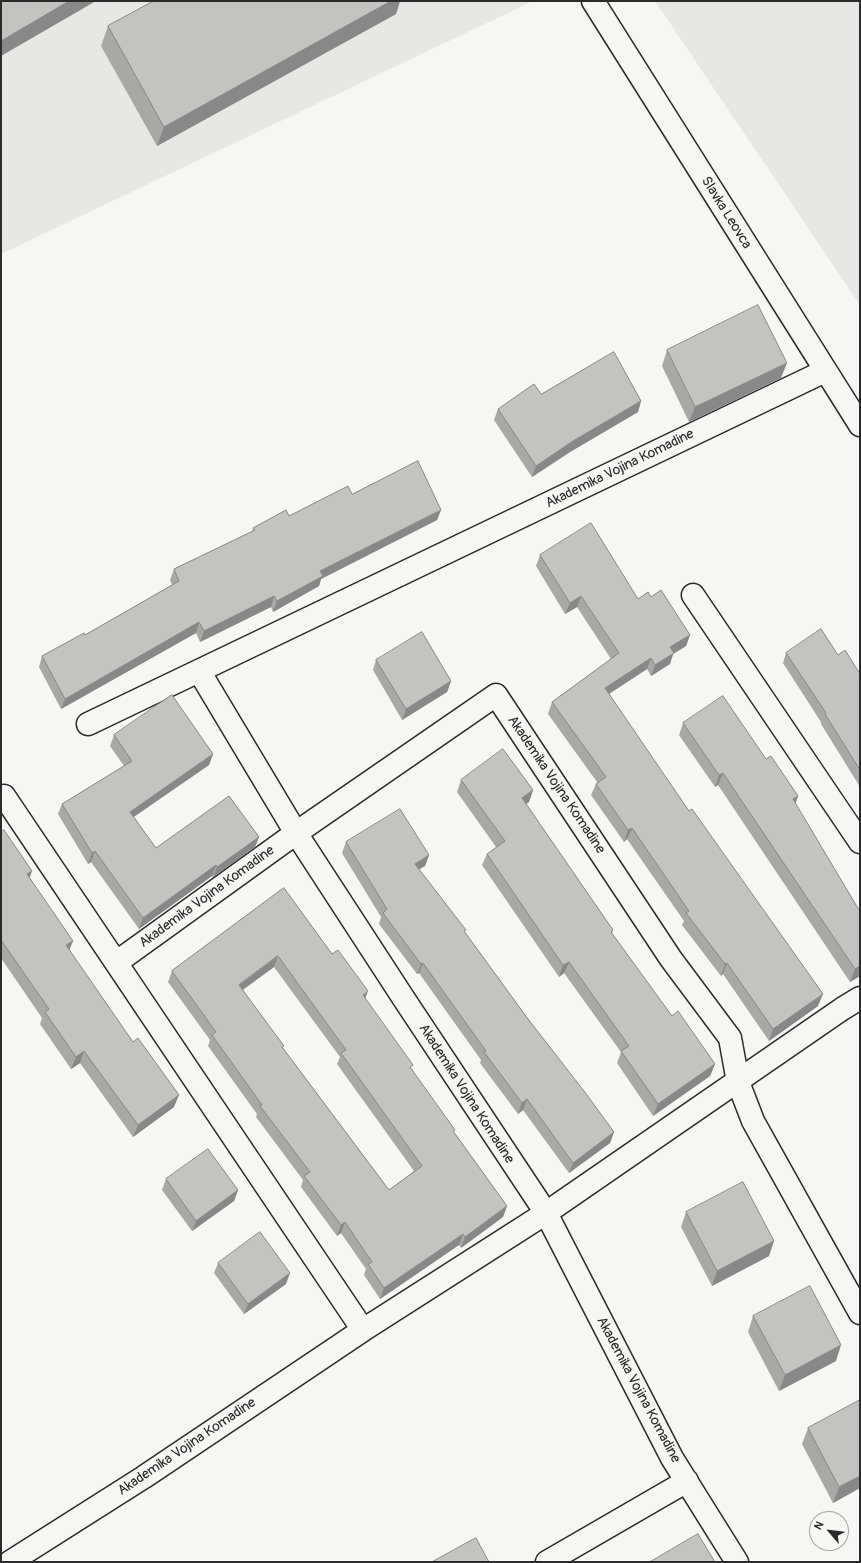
<!DOCTYPE html>
<html>
<head>
<meta charset="utf-8">
<style>
  body { margin:0 }
  #map { position:relative; width:861px; height:1563px; overflow:hidden; background:#f6f6f2; font-family:Pangolin,sans-serif }
  canvas { display:block }
  .frame { position:absolute; inset:0; border:2px solid #2b2b2b; pointer-events:none }
  .north { position:absolute; left:809px; top:1511px; width:40px; height:40px; box-sizing:border-box; background:#f6f6f2; border:1px solid #a5a5a2; border-radius:50%; rotate:298deg; font-size:11px; font-weight:700; line-height:16px; text-align:center; color:#2b2b2b }
  .north::after { content:''; display:block; margin:auto; width:14px; height:18px; background:#2b2b2b; clip-path:polygon(50% 0,100% 100%,50% 72%,0 100%) }
</style>
</head>
<body>
<div id="map">
<canvas width="861" height="1563"></canvas>
<div class="frame"></div>
<div class="north">N</div>
</div>
<script>
const c = document.querySelector('canvas').getContext('2d');
c.lineJoin = 'round';
function fill(path, color) { c.fillStyle = color; c.fill(path, 'evenodd'); }
function strokePath(path, color, width, dash) { c.strokeStyle = color; c.lineWidth = width; c.lineCap = dash ? 'butt' : 'round'; c.setLineDash(dash || []); c.stroke(path); }
function write(font, color, halo, rows, align = 'center') {
  c.font = font + ' Pangolin,sans-serif'; c.lineWidth = 3; c.setLineDash([]); c.textBaseline = 'middle'; c.strokeStyle = halo; c.fillStyle = color; for (const [text, x, y, turn = 0] of rows) {
    c.save(); c.translate(x, y); c.rotate((+turn || 0) * Math.PI / 180); c.textAlign = isNaN(turn) ? turn : align; if (halo) c.strokeText(text, 0, 0); c.fillText(text, 0, 0); c.restore();
  }
}
fill(new Path2D(`
  M 1,1 L 533,1 L 1,254 Z
  M 655,1 L 860,1 L 860,305 Z`), '#e7e7e3');
const minor = new Path2D(`
  M 593,1 L 860,425
  M 693,595 L 860,842
  M 199,671 L 296,833 L 404,999 L 546,1213 L 672,1458 L 737,1562
  M 88,724 L 825,371
  M 4,796 L 363,1330
  M 117,962 L 296,833 L 496,695 L 671,959 L 730,1038 L 738,1082 L 753,1121 L 860,1313
  M 10,1562 L 144,1477 L 363,1330 L 546,1213 L 842,1009 L 860,998
  M 547,1562 L 687,1481`);
strokePath(minor, '#2b2b2b', 25);
strokePath(minor, '#f6f6f2', 22);
fill(new Path2D(`
  M 391,1 L 400,1 L 396,14 L 157,146 L 101,46 L 108,26 Z
  M 667,350 L 781,378 L 689,422 L 662,366 Z
  M 641,401 L 638,412 L 570,452 L 532,477 L 494,420 L 498,409 Z
  M 352,494 L 441,510 L 437,520 L 321,579 L 319,586 L 273,612 L 271,607 L 200,642 L 196,633 L 61,709 L 39,667 L 42,656 L 85,635 L 172,585 L 170,580 L 174,569 L 252,532 L 253,528 Z
  M 540,555 L 638,599 L 651,597 L 690,635 L 686,646 L 673,654 L 670,664 L 651,676 L 647,669 L 609,694 L 818,1006 L 769,1041 L 723,974 L 721,976 L 682,925 L 684,921 L 627,839 L 624,842 L 591,795 L 596,784 L 597,782 L 548,714 L 552,702 L 611,659 L 577,607 L 565,614 L 536,566 Z
  M 786,653 L 838,655 L 860,674 L 860,787 L 821,724 L 821,722 L 783,663 Z
  M 376,660 L 451,681 L 447,692 L 402,720 L 373,670 Z
  M 683,723 L 766,759 L 798,796 L 795,804 L 859,910 L 860,909 L 860,976 L 850,982 L 718,785 L 715,787 L 679,735 Z
  M 114,735 L 213,754 L 209,765 L 134,817 L 156,848 L 259,837 L 255,847 L 213,877 L 212,876 L 139,929 L 91,862 L 88,864 L 58,814 L 62,804 L 124,766 L 110,746 Z
  M 461,780 L 533,790 L 529,802 L 526,804 L 613,930 L 612,934 L 672,1016 L 715,1064 L 710,1076 L 653,1116 L 617,1063 L 621,1052 L 564,973 L 559,977 L 482,865 L 487,854 L 496,847 L 457,792 Z
  M 1,832 L 30,878 L 69,950 L 174,1107 L 133,1137 L 80,1063 L 71,1069 L 40,1024 L 42,1018 L 1,958 Z
  M 346,842 L 429,855 L 425,866 L 419,869 L 528,1019 L 614,1132 L 610,1143 L 569,1173 L 523,1110 L 518,1114 L 480,1063 L 481,1060 L 419,973 L 417,974 L 379,924 L 381,917 L 342,853 Z
  M 284,888 L 332,954 L 365,998 L 411,1069 L 454,1132 L 507,1206 L 503,1217 L 461,1248 L 459,1245 L 380,1299 L 364,1275 L 366,1269 L 341,1233 L 337,1236 L 301,1187 L 303,1180 L 256,1117 L 257,1114 L 208,1046 L 210,1040 L 168,982 L 172,971 ZM 274,967 L 340,1057 L 337,1064 L 414,1171 L 389,1190 L 283,1048 L 243,990 Z
  M 166,1179 L 238,1190 L 234,1201 L 192,1231 L 162,1190 Z
  M 686,1212 L 769,1256 L 712,1286 L 681,1227 Z
  M 218,1263 L 286,1284 L 244,1314 L 214,1273 Z
  M 753,1316 L 836,1361 L 779,1391 L 748,1332 Z
  M 808,1428 L 860,1488 L 833,1503 L 802,1444 Z`), '#a8a8a5');
fill(new Path2D(`
  M 69,1 L 96,1 L 1,56 L 1,41 Z
  M 391,1 L 400,1 L 396,14 L 157,146 L 164,127 Z
  M 787,363 L 781,378 L 689,422 L 695,407 Z
  M 641,401 L 638,412 L 570,452 L 532,477 L 536,466 L 573,441 Z
  M 441,510 L 437,520 L 321,579 L 319,586 L 273,612 L 277,601 L 320,571 Z
  M 274,596 L 271,607 L 200,642 L 204,631 Z
  M 581,596 L 577,607 L 565,614 L 570,603 Z
  M 199,622 L 196,633 L 61,709 L 65,699 Z
  M 690,635 L 686,646 L 673,654 L 670,664 L 651,676 L 655,665 L 670,647 Z
  M 651,658 L 647,669 L 601,699 L 605,688 Z
  M 451,681 L 447,692 L 402,720 L 406,709 Z
  M 213,754 L 209,765 L 126,822 L 130,812 Z
  M 723,773 L 718,785 L 715,787 L 719,775 Z
  M 533,790 L 529,802 L 518,810 L 522,798 Z
  M 798,796 L 794,808 L 793,799 Z
  M 632,828 L 627,839 L 624,842 L 628,830 Z
  M 259,837 L 255,847 L 213,877 L 217,867 Z
  M 95,851 L 91,862 L 88,864 L 92,853 Z
  M 429,855 L 425,866 L 411,874 L 415,864 Z
  M 216,865 L 212,876 L 139,929 L 143,918 Z
  M 32,871 L 28,883 L 27,874 Z
  M 73,941 L 68,953 L 66,945 Z
  M 278,956 L 274,967 L 235,995 L 239,985 Z
  M 569,962 L 564,973 L 559,977 L 563,965 Z
  M 423,963 L 419,973 L 417,974 L 421,964 Z
  M 727,963 L 723,974 L 721,976 L 725,964 Z
  M 860,966 L 860,976 L 850,982 L 855,969 Z
  M 368,991 L 364,1002 L 363,995 Z
  M 823,994 L 818,1006 L 769,1041 L 773,1029 Z
  M 84,1051 L 80,1063 L 71,1069 L 76,1057 Z
  M 715,1064 L 710,1076 L 653,1116 L 658,1104 Z
  M 179,1095 L 174,1107 L 133,1137 L 138,1125 Z
  M 527,1099 L 523,1110 L 518,1114 L 522,1103 Z
  M 614,1132 L 610,1143 L 569,1173 L 573,1163 Z
  M 238,1190 L 234,1201 L 192,1231 L 196,1221 Z
  M 507,1206 L 503,1217 L 461,1248 L 465,1237 Z
  M 345,1222 L 341,1233 L 337,1236 L 341,1225 Z
  M 463,1234 L 459,1245 L 380,1299 L 384,1288 Z
  M 774,1241 L 769,1256 L 712,1286 L 717,1271 Z
  M 290,1273 L 286,1284 L 244,1314 L 248,1304 Z
  M 841,1345 L 836,1361 L 779,1391 L 785,1375 Z
  M 860,1476 L 860,1488 L 833,1503 L 839,1487 Z`), '#888886');
const building = new Path2D(`
  M 1,1 L 69,1 L 1,41 Z
  M 154,1 L 391,1 L 164,127 L 108,26 Z
  M 758,305 L 787,363 L 695,407 L 667,350 Z
  M 614,352 L 641,401 L 573,441 L 536,466 L 498,409 L 534,384 L 541,394 Z
  M 418,461 L 441,510 L 320,571 L 323,576 L 277,601 L 274,596 L 204,631 L 199,622 L 65,699 L 42,656 L 84,633 L 85,635 L 179,581 L 174,569 L 255,530 L 253,528 L 286,510 L 289,516 L 348,486 L 352,494 Z
  M 591,523 L 638,599 L 648,592 L 651,597 L 661,590 L 690,635 L 670,647 L 674,653 L 655,665 L 651,658 L 605,688 L 689,811 L 692,809 L 823,994 L 773,1029 L 727,963 L 725,964 L 686,913 L 689,911 L 632,828 L 628,830 L 596,784 L 606,777 L 552,702 L 619,653 L 581,596 L 570,603 L 540,555 Z
  M 821,629 L 838,655 L 845,650 L 860,674 L 860,770 L 825,714 L 826,713 L 786,653 Z
  M 422,632 L 451,681 L 406,709 L 376,660 Z
  M 172,695 L 213,754 L 130,812 L 156,848 L 229,796 L 259,837 L 217,867 L 216,865 L 143,918 L 95,851 L 92,853 L 62,804 L 132,761 L 114,735 Z
  M 723,696 L 766,759 L 771,756 L 798,796 L 793,799 L 859,910 L 860,909 L 860,966 L 855,969 L 723,773 L 719,775 L 683,723 Z
  M 503,749 L 533,790 L 522,798 L 613,930 L 611,932 L 672,1016 L 678,1011 L 715,1064 L 658,1104 L 621,1051 L 629,1046 L 569,962 L 563,965 L 487,854 L 505,841 L 461,780 Z
  M 400,809 L 429,855 L 415,864 L 466,930 L 464,931 L 528,1019 L 584,1091 L 614,1132 L 573,1163 L 527,1099 L 522,1103 L 484,1052 L 486,1051 L 423,963 L 421,964 L 383,913 L 387,909 L 346,842 Z
  M 4,830 L 32,871 L 27,874 L 73,941 L 66,945 L 133,1042 L 138,1038 L 179,1095 L 138,1125 L 84,1051 L 76,1057 L 45,1012 L 49,1009 L 1,940 L 1,832 Z
  M 284,888 L 332,954 L 338,950 L 368,991 L 363,995 L 413,1065 L 410,1067 L 455,1130 L 453,1131 L 507,1206 L 465,1237 L 463,1234 L 384,1288 L 368,1264 L 372,1262 L 345,1222 L 341,1225 L 304,1176 L 310,1172 L 260,1106 L 262,1105 L 212,1035 L 216,1032 L 172,971 ZM 278,956 L 346,1050 L 341,1053 L 422,1166 L 389,1190 L 282,1047 L 284,1046 L 239,985 Z
  M 208,1149 L 238,1190 L 196,1221 L 166,1179 Z
  M 743,1182 L 774,1241 L 717,1271 L 686,1212 Z
  M 260,1232 L 290,1273 L 248,1304 L 218,1263 Z
  M 810,1286 L 841,1345 L 785,1375 L 753,1316 Z
  M 860,1400 L 860,1476 L 839,1487 L 808,1428 Z
  M 698,1534 L 715,1562 L 650,1562 Z
  M 476,1538 L 489,1562 L 432,1562 Z`);
fill(building, '#c3c3c0');
strokePath(building, '#888886', 1);
write('14px', '#2b2b2b', '#f6f6f2', [
  ["Slavka Leovca",726,213,58],
  ["Akademika Vojina Komadine",620,469,-26],
  ["Akademika Vojina Komadine",556,785,56],
  ["Akademika Vojina Komadine",207,897,-36],
  ["Akademika Vojina Komadine",466,1094,57],
  ["Akademika Vojina Komadine",638,1390,62],
  ["Akademika Vojina Komadine",187,1447,-34]
]);
</script>
</body>
</html>
